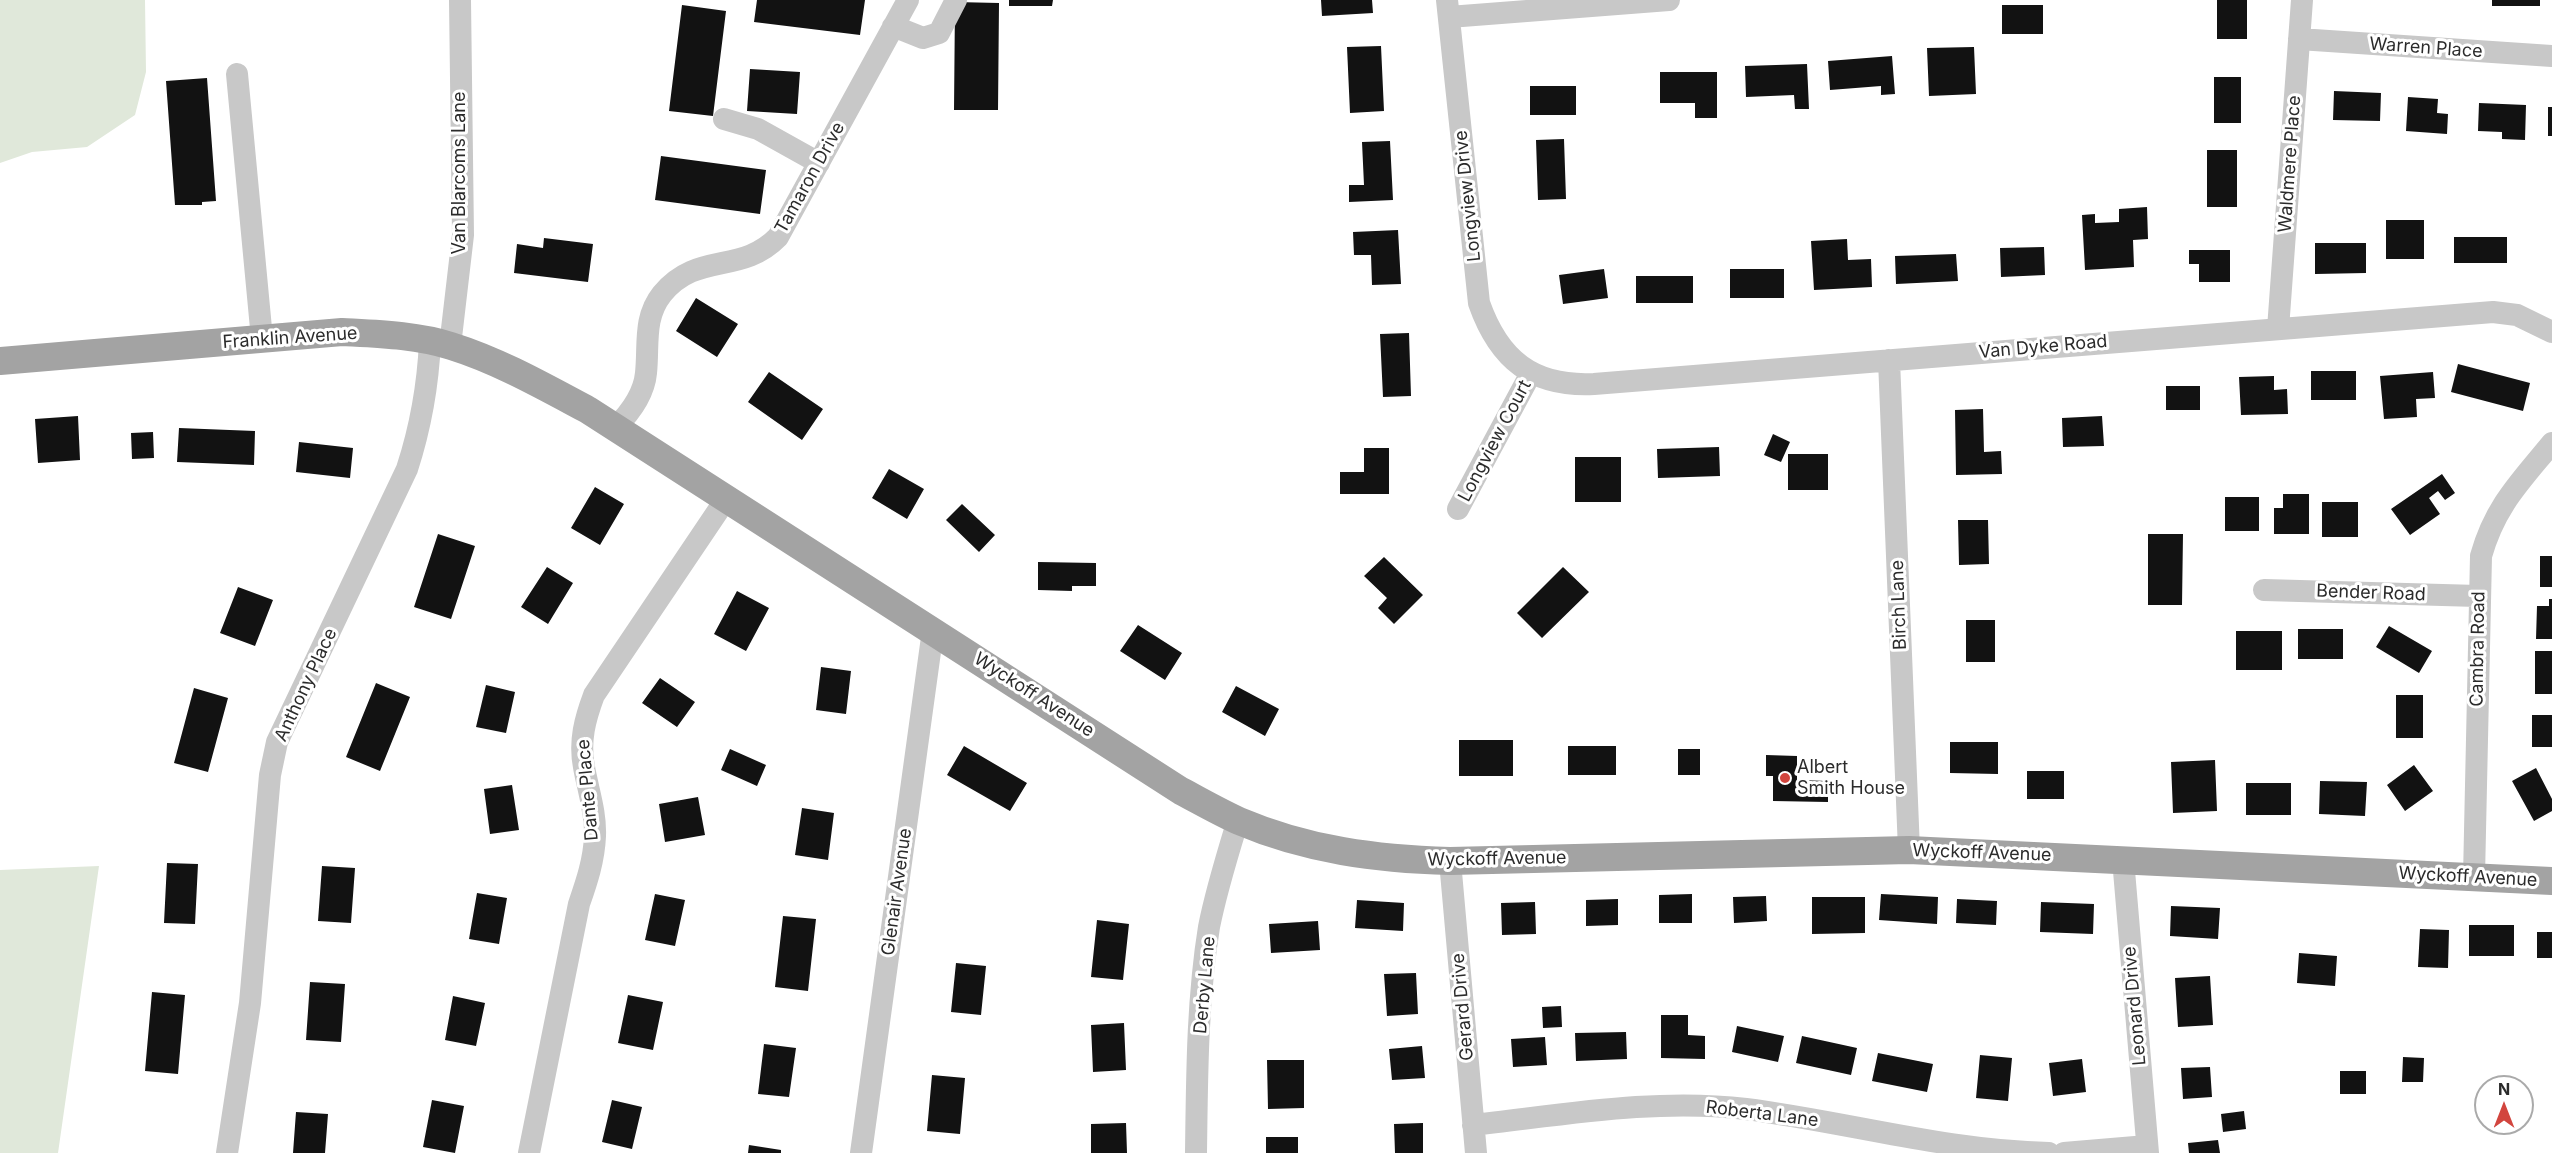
<!DOCTYPE html>
<html>
<head>
<meta charset="utf-8">
<style>
  body { margin:0 }
  #map { position:relative; width:2552px; height:1153px; overflow:hidden; background:#fff; font-family:Inter,sans-serif }
  canvas { display:block }
  .north { position:absolute; left:2474px; top:1075px; width:60px; height:60px; box-sizing:border-box; background:#fff; border:2px solid #aaa; border-radius:50%; rotate:0deg; font-size:16px; font-weight:700; line-height:24px; text-align:center; color:#2b2b2b }
  .north::after { content:''; display:block; margin:auto; width:21px; height:27px; background:#d2453e; clip-path:polygon(50% 0,100% 100%,50% 72%,0 100%) }
</style>
</head>
<body>
<div id="map">
<canvas width="2552" height="1153"></canvas>
<div class="north">N</div>
</div>
<script>
const c = document.querySelector('canvas').getContext('2d');
c.lineJoin = 'round';
function fill(path, color) { c.fillStyle = color; c.fill(path, 'evenodd'); }
function strokePath(path, color, width, dash) { c.strokeStyle = color; c.lineWidth = width; c.lineCap = dash ? 'butt' : 'round'; c.setLineDash(dash || []); c.stroke(path); }
function write(font, color, halo, rows, align = 'center') {
  c.font = font + ' Inter,sans-serif'; c.lineWidth = 6; c.setLineDash([]); c.textBaseline = 'middle'; c.strokeStyle = halo; c.fillStyle = color; for (const [text, x, y, turn = 0] of rows) {
    c.save(); c.translate(x, y); c.rotate((+turn || 0) * Math.PI / 180); c.textAlign = isNaN(turn) ? turn : align; if (halo) c.strokeText(text, 0, 0); c.fillText(text, 0, 0); c.restore();
  }
}
fill(new Path2D(`
  M 0,0 L 145,0 L 146,72 L 135,115 L 87,147 L 32,152 L 0,163 Z
  M 99,866 L 58,1153 L 0,1153 L 0,870 Z`), '#e0e8da');
fill(new Path2D(`
  M 757,0 L 865,0 L 860,35 L 754,22 Z
  M 1009,0 L 1053,0 L 1052,6 L 1009,6 Z
  M 1321,0 L 1372,0 L 1373,13 L 1322,16 Z
  M 2217,0 L 2247,0 L 2247,39 L 2217,39 Z
  M 2492,0 L 2540,0 L 2540,6 L 2492,6 Z
  M 955,2 L 999,3 L 998,110 L 954,110 Z
  M 682,5 L 726,11 L 713,116 L 669,111 Z
  M 2002,5 L 2043,5 L 2043,34 L 2002,34 Z
  M 1381,46 L 1384,111 L 1350,113 L 1347,47 Z
  M 1974,47 L 1976,94 L 1929,96 L 1927,48 Z
  M 1892,56 L 1895,94 L 1881,95 L 1881,86 L 1830,90 L 1828,61 Z
  M 1807,64 L 1809,109 L 1795,109 L 1794,95 L 1746,97 L 1745,66 Z
  M 750,69 L 800,72 L 797,114 L 747,111 Z
  M 1660,72 L 1717,72 L 1717,118 L 1695,118 L 1695,103 L 1660,103 Z
  M 2214,77 L 2241,77 L 2241,123 L 2214,123 Z
  M 207,78 L 216,201 L 202,202 L 202,205 L 175,205 L 166,81 Z
  M 1530,86 L 1576,86 L 1576,115 L 1530,115 Z
  M 2334,91 L 2381,93 L 2380,121 L 2333,120 Z
  M 2408,97 L 2438,99 L 2437,113 L 2448,114 L 2447,134 L 2406,131 Z
  M 2479,103 L 2526,105 L 2525,140 L 2502,139 L 2502,132 L 2478,131 Z
  M 2548,107 L 2552,107 L 2552,136 L 2548,136 Z
  M 1564,139 L 1566,199 L 1538,200 L 1536,140 Z
  M 1390,141 L 1393,200 L 1349,202 L 1349,185 L 1364,185 L 1362,142 Z
  M 2207,150 L 2237,150 L 2237,207 L 2207,207 Z
  M 661,156 L 766,170 L 760,214 L 655,200 Z
  M 2147,207 L 2148,239 L 2133,240 L 2134,267 L 2085,270 L 2082,215 L 2095,214 L 2095,223 L 2119,222 L 2119,209 Z
  M 2386,220 L 2424,220 L 2424,259 L 2386,259 Z
  M 1398,230 L 1401,284 L 1372,285 L 1371,255 L 1354,255 L 1353,232 Z
  M 2454,237 L 2507,237 L 2507,263 L 2454,263 Z
  M 544,238 L 593,244 L 588,282 L 514,273 L 517,244 L 543,248 Z
  M 1847,239 L 1848,260 L 1871,259 L 1872,287 L 1814,290 L 1811,241 Z
  M 2315,243 L 2366,243 L 2366,273 L 2315,274 Z
  M 2044,247 L 2045,275 L 2001,277 L 2000,248 Z
  M 2189,250 L 2230,250 L 2230,282 L 2199,282 L 2199,264 L 2189,264 Z
  M 1956,254 L 1958,281 L 1896,284 L 1895,256 Z
  M 1604,269 L 1608,298 L 1563,304 L 1559,275 Z
  M 1730,269 L 1784,269 L 1784,298 L 1730,298 Z
  M 1636,276 L 1693,276 L 1693,303 L 1636,303 Z
  M 696,298 L 738,324 L 717,357 L 676,331 Z
  M 1409,333 L 1411,396 L 1383,397 L 1380,334 Z
  M 2458,364 L 2530,383 L 2523,411 L 2451,392 Z
  M 2311,371 L 2356,371 L 2356,400 L 2311,400 Z
  M 769,372 L 823,409 L 802,440 L 748,402 Z
  M 2433,372 L 2435,398 L 2416,399 L 2417,417 L 2384,419 L 2380,376 Z
  M 2274,376 L 2274,390 L 2287,389 L 2288,414 L 2241,415 L 2239,377 Z
  M 2166,386 L 2200,386 L 2200,410 L 2166,410 Z
  M 1983,409 L 1984,452 L 2001,451 L 2002,474 L 1956,475 L 1955,410 Z
  M 78,416 L 80,460 L 38,463 L 35,419 Z
  M 2102,416 L 2104,446 L 2063,447 L 2062,418 Z
  M 179,428 L 255,431 L 254,465 L 177,462 Z
  M 153,432 L 154,458 L 132,459 L 131,433 Z
  M 1773,434 L 1790,442 L 1781,462 L 1764,455 Z
  M 299,442 L 353,448 L 350,478 L 296,472 Z
  M 1719,447 L 1720,476 L 1658,478 L 1657,449 Z
  M 1364,448 L 1389,448 L 1389,494 L 1340,494 L 1340,472 L 1364,472 Z
  M 1788,454 L 1828,454 L 1828,490 L 1788,490 Z
  M 1575,457 L 1621,457 L 1621,502 L 1575,502 Z
  M 889,469 L 924,489 L 907,519 L 872,498 Z
  M 2442,474 L 2455,493 L 2445,500 L 2438,491 L 2429,498 L 2440,514 L 2410,535 L 2391,509 Z
  M 595,487 L 624,504 L 600,545 L 571,528 Z
  M 2283,494 L 2309,494 L 2309,534 L 2274,534 L 2274,508 L 2283,508 Z
  M 2225,497 L 2259,497 L 2259,531 L 2225,531 Z
  M 2322,502 L 2358,502 L 2358,537 L 2322,537 Z
  M 962,504 L 995,535 L 979,552 L 946,520 Z
  M 1958,520 L 1988,520 L 1989,564 L 1959,565 Z
  M 438,534 L 475,546 L 451,619 L 414,607 Z
  M 2148,534 L 2183,534 L 2182,605 L 2148,605 Z
  M 2540,556 L 2552,556 L 2552,587 L 2540,587 Z
  M 1384,557 L 1423,595 L 1394,624 L 1378,608 L 1387,598 L 1364,576 Z
  M 1038,562 L 1096,563 L 1096,586 L 1072,586 L 1072,591 L 1038,590 Z
  M 547,567 L 573,583 L 548,624 L 521,607 Z
  M 1563,567 L 1589,592 L 1542,638 L 1517,613 Z
  M 238,587 L 273,600 L 255,646 L 220,633 Z
  M 737,591 L 769,608 L 746,651 L 714,634 Z
  M 2549,599 L 2552,599 L 2552,639 L 2536,639 L 2537,606 L 2549,606 Z
  M 1966,620 L 1995,620 L 1995,662 L 1966,662 Z
  M 1138,625 L 1182,653 L 1165,680 L 1120,651 Z
  M 2389,626 L 2432,651 L 2419,673 L 2376,647 Z
  M 2298,629 L 2343,629 L 2343,659 L 2298,659 Z
  M 2236,631 L 2282,631 L 2282,670 L 2236,670 Z
  M 2535,651 L 2552,651 L 2552,694 L 2535,694 Z
  M 821,667 L 851,671 L 846,714 L 816,710 Z
  M 660,678 L 695,702 L 677,727 L 642,703 Z
  M 376,683 L 410,697 L 380,771 L 346,757 Z
  M 486,685 L 515,692 L 506,733 L 476,727 Z
  M 1236,686 L 1279,709 L 1265,736 L 1222,712 Z
  M 194,688 L 228,698 L 208,772 L 174,763 Z
  M 2396,695 L 2423,695 L 2423,738 L 2396,738 Z
  M 2532,715 L 2552,715 L 2552,747 L 2532,747 Z
  M 1459,740 L 1513,740 L 1513,776 L 1459,776 Z
  M 1950,742 L 1998,742 L 1998,774 L 1950,773 Z
  M 964,746 L 1027,783 L 1010,811 L 947,775 Z
  M 1568,746 L 1616,746 L 1616,775 L 1568,775 Z
  M 730,749 L 766,765 L 757,786 L 721,770 Z
  M 1678,749 L 1700,749 L 1700,775 L 1678,775 Z
  M 1766,755 L 1797,756 L 1797,780 L 1828,781 L 1828,802 L 1773,801 L 1773,776 L 1766,776 Z
  M 2215,760 L 2217,811 L 2173,813 L 2171,762 Z
  M 2414,765 L 2433,791 L 2405,811 L 2387,785 Z
  M 2536,768 L 2552,799 L 2552,811 L 2534,821 L 2512,781 Z
  M 2027,771 L 2064,771 L 2064,799 L 2027,799 Z
  M 2320,781 L 2367,782 L 2365,816 L 2319,814 Z
  M 2246,783 L 2291,783 L 2291,815 L 2246,815 Z
  M 512,785 L 519,830 L 490,834 L 484,789 Z
  M 698,797 L 705,835 L 665,842 L 659,804 Z
  M 802,808 L 834,813 L 828,860 L 795,855 Z
  M 167,863 L 198,864 L 195,924 L 164,923 Z
  M 322,866 L 355,868 L 351,923 L 318,921 Z
  M 477,893 L 507,898 L 499,944 L 469,939 Z
  M 655,894 L 685,900 L 675,946 L 645,940 Z
  M 1692,894 L 1692,923 L 1659,923 L 1659,895 Z
  M 1881,894 L 1938,897 L 1937,924 L 1879,920 Z
  M 1766,896 L 1767,921 L 1734,923 L 1733,897 Z
  M 1812,897 L 1865,897 L 1865,933 L 1812,934 Z
  M 1618,899 L 1618,925 L 1586,926 L 1586,900 Z
  M 1957,899 L 1997,901 L 1996,925 L 1956,923 Z
  M 1357,900 L 1404,903 L 1403,931 L 1355,928 Z
  M 1535,902 L 1536,934 L 1502,935 L 1501,903 Z
  M 2041,902 L 2094,904 L 2093,934 L 2040,932 Z
  M 2171,906 L 2220,908 L 2218,939 L 2170,936 Z
  M 783,916 L 816,919 L 808,991 L 775,987 Z
  M 1097,920 L 1129,924 L 1123,980 L 1091,977 Z
  M 1318,921 L 1320,950 L 1271,953 L 1269,924 Z
  M 2469,925 L 2514,925 L 2514,956 L 2469,956 Z
  M 2420,929 L 2449,930 L 2448,968 L 2418,967 Z
  M 2537,932 L 2552,932 L 2552,958 L 2537,958 Z
  M 2299,953 L 2337,956 L 2335,986 L 2297,983 Z
  M 956,963 L 986,966 L 981,1015 L 951,1012 Z
  M 1416,973 L 1418,1014 L 1387,1016 L 1384,974 Z
  M 2210,976 L 2213,1025 L 2178,1027 L 2175,978 Z
  M 310,982 L 345,984 L 341,1042 L 306,1040 Z
  M 152,992 L 185,995 L 178,1074 L 145,1071 Z
  M 628,995 L 663,1002 L 653,1050 L 618,1043 Z
  M 453,996 L 485,1003 L 476,1046 L 445,1040 Z
  M 1561,1006 L 1562,1027 L 1543,1028 L 1542,1007 Z
  M 1661,1015 L 1688,1015 L 1688,1035 L 1705,1036 L 1705,1059 L 1661,1058 Z
  M 1124,1023 L 1126,1070 L 1093,1072 L 1091,1025 Z
  M 1737,1026 L 1784,1036 L 1778,1062 L 1732,1052 Z
  M 1626,1032 L 1627,1059 L 1576,1061 L 1575,1033 Z
  M 1802,1036 L 1857,1048 L 1851,1075 L 1796,1063 Z
  M 1545,1037 L 1547,1065 L 1513,1067 L 1511,1039 Z
  M 764,1044 L 796,1048 L 789,1097 L 758,1094 Z
  M 1422,1046 L 1425,1078 L 1392,1080 L 1389,1049 Z
  M 1878,1053 L 1933,1064 L 1927,1092 L 1872,1081 Z
  M 1980,1055 L 2012,1058 L 2008,1101 L 1976,1098 Z
  M 2403,1057 L 2424,1058 L 2423,1082 L 2402,1082 Z
  M 2082,1059 L 2086,1092 L 2053,1096 L 2049,1063 Z
  M 1267,1060 L 1304,1060 L 1304,1108 L 1268,1109 Z
  M 2210,1067 L 2212,1097 L 2183,1099 L 2181,1068 Z
  M 2340,1071 L 2366,1071 L 2366,1094 L 2340,1094 Z
  M 932,1075 L 965,1078 L 960,1134 L 927,1131 Z
  M 432,1100 L 464,1106 L 455,1153 L 423,1147 Z
  M 612,1100 L 642,1107 L 632,1149 L 602,1142 Z
  M 2244,1111 L 2246,1129 L 2223,1132 L 2221,1114 Z
  M 296,1112 L 328,1114 L 325,1153 L 293,1153 Z
  M 1126,1123 L 1127,1153 L 1091,1153 L 1091,1124 Z
  M 1423,1123 L 1423,1153 L 1395,1153 L 1394,1124 Z
  M 1266,1137 L 1298,1137 L 1298,1153 L 1266,1153 Z
  M 2218,1140 L 2220,1153 L 2189,1153 L 2188,1143 Z
  M 749,1145 L 781,1150 L 781,1153 L 748,1153 Z`), '#121212');
strokePath(new Path2D(`
  M 1447,0 L 1479,303 C 1499,360 1533,387 1594,384 L 2493,312 L 2517,315 L 2552,332
  M 1449,17 L 1669,0
  M 893,26 L 923,38 L 939,33 L 956,0
  M 2299,39 L 2552,56
  M 237,74 L 262,339
  M 724,119 L 758,129 L 819,163
  M 2278,329 L 2302,0
  M 450,346 L 463,235 L 460,0
  M 1889,360 L 1909,850
  M 615,428 C 630,413 644,395 646,373 C 649,345 643,318 662,294 C 697,251 741,275 778,237 L 908,0
  M 1458,509 L 1531,373
  M 2264,590 L 2478,596
  M 2123,859 L 2148,1153
  M 1450,861 L 1476,1153
  M 2474,877 L 2481,556 C 2495,506 2520,482 2552,443
  M 1473,1125 C 1563,1115 1656,1098 1746,1109 C 1847,1122 1947,1151 2049,1153
  M 227,1153 L 250,1003 L 270,775 L 277,742 L 407,469 C 421,426 428,386 430,341
  M 529,1153 L 579,904 C 587,881 594,860 595,836 C 596,812 588,790 584,767 C 579,741 585,719 594,695 L 726,499
  M 861,1153 L 933,630
  M 1196,1153 C 1197,1079 1197,1001 1209,927 C 1216,891 1227,856 1238,820
  M 2064,1153 L 2147,1146`), '#c8c8c8', 22);
strokePath(new Path2D(`
  M 0,361 L 342,332 C 378,334 416,335 451,346 C 499,361 543,386 588,410 L 1181,791 C 1200,801 1219,812 1239,821 C 1307,850 1377,859 1450,861 L 1909,850 L 2552,881`), '#a3a3a3', 28);
for (const [x, y, r, color] of [
  [1785,778,6,"#d2453e"]
]) { const dot = new Path2D(); dot.arc(x, y, r, 0, 2 * Math.PI); c.fillStyle = color; c.fill(dot); strokePath(dot, '#fff', 2); }
write('18px', '#2b2b2b', '#fff', [
  ["Warren Place",2426,48,4],
  ["Waldmere Place",2290,164,-86],
  ["Van Blarcoms Lane",460,173,-90],
  ["Tamaron Drive",810,178,-61],
  ["Longview Drive",1468,196,-96],
  ["Franklin Avenue",290,338,-4],
  ["Van Dyke Road",2043,347,-5],
  ["Longview Court",1495,441,-62],
  ["Bender Road",2371,593,2],
  ["Birch Lane",1899,605,-92],
  ["Cambra Road",2478,649,-89],
  ["Anthony Place",306,685,-65],
  ["Wyckoff Avenue",1034,695,33],
  ["Dante Place",588,790,-95],
  ["Wyckoff Avenue",1982,853,2],
  ["Wyckoff Avenue",1497,859,-1],
  ["Wyckoff Avenue",2468,877,3],
  ["Glenair Avenue",897,892,-82],
  ["Derby Lane",1205,985,-85],
  ["Leonard Drive",2135,1006,-95],
  ["Gerard Drive",1463,1007,-95],
  ["Roberta Lane",1762,1114,7]
]);
write('18px', '#2b2b2b', '#fff', [
  ["Albert",1797,768],
  ["Smith House",1797,789]
], 'left');
</script>
</body>
</html>
